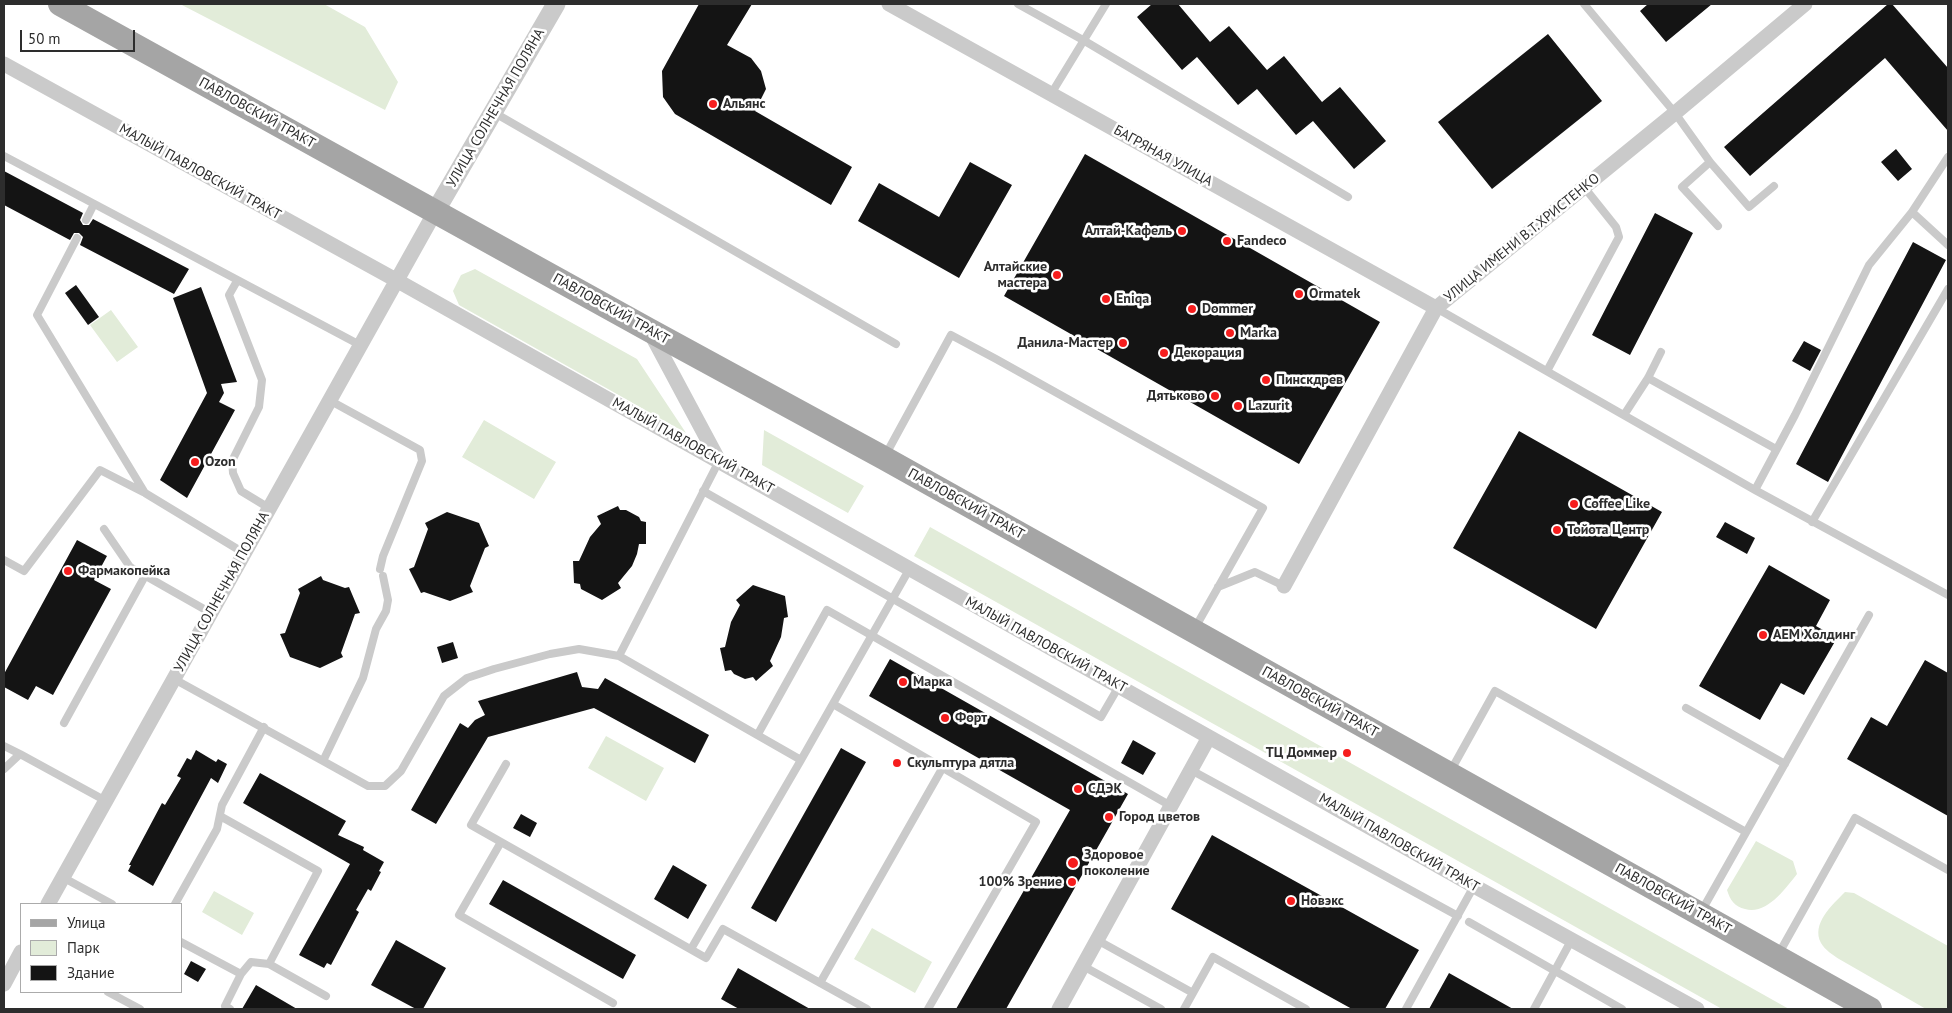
<!DOCTYPE html>
<html>
<head>
<meta charset="utf-8">
<style>
  body { margin:0 }
  #map { position:relative; width:1952px; height:1013px; overflow:hidden; background:#fff; font-family:"PT Sans",sans-serif }
  canvas { display:block }
  .frame { position:absolute; inset:0; border:5px solid #2d2d2d; pointer-events:none }
  .legend { position:absolute; left:20px; top:903px; width:162px; height:90px; box-sizing:border-box; background:#fff; border:1px solid #ababab; margin:0; padding:6px 9px; list-style:none; font-size:15px; color:#2d2d2d }
  .legend li { display:flex; align-items:center; gap:10px; height:25px }
  .legend b { width:25px; border:1px solid #ababab }
  .scale { position:absolute; left:20px; top:30px; width:115px; height:22px; box-sizing:border-box; border:2px solid #2d2d2d; border-top:0; padding-left:6px; font-size:15px; line-height:18px; white-space:nowrap; color:#2d2d2d; -webkit-text-stroke:4px #fff; paint-order:stroke }
</style>
</head>
<body>
<div id="map">
<canvas width="1952" height="1013"></canvas>
<div class="frame"></div>
<ul class="legend">
<li><b style="height:6px;background:#a5a5a5"></b>Улица</li>
<li><b style="height:14px;background:#e2ecd9"></b>Парк</li>
<li><b style="height:14px;background:#141414"></b>Здание</li>
</ul>
<div class="scale">50 m</div>
</div>
<script>
const c = document.querySelector('canvas').getContext('2d');
c.lineJoin = 'round';
function fill(path, color) { c.fillStyle = color; c.fill(path, 'evenodd'); }
function strokePath(path, color, width, dash) { c.strokeStyle = color; c.lineWidth = width; c.lineCap = dash ? 'butt' : 'round'; c.setLineDash(dash || []); c.stroke(path); }
function write(font, color, halo, rows, align = 'center') {
  c.font = font + ' "PT Sans",sans-serif'; c.lineWidth = 5; c.setLineDash([]); c.textBaseline = 'middle'; c.strokeStyle = halo; c.fillStyle = color; for (const [text, x, y, turn = 0] of rows) {
    c.save(); c.translate(x, y); c.rotate((+turn || 0) * Math.PI / 180); c.textAlign = isNaN(turn) ? turn : align; if (halo) c.strokeText(text, 0, 0); c.fillText(text, 0, 0); c.restore();
  }
}
fill(new Path2D(`
  M 180,4 L 324,4 L 365,27 L 398,82 L 385,110 Z
  M 475,269 L 637,359 L 686,433 L 459,305 L 453,291 L 461,275 Z
  M 111,310 L 138,347 L 117,362 L 90,325 Z
  M 484,420 L 556,462 L 534,499 L 462,457 Z
  M 764,430 L 864,486 L 848,513 L 762,465 Z
  M 930,527 L 1789,1009 L 1722,1009 L 914,556 Z
  M 606,736 L 664,768 L 646,801 L 588,768 Z
  M 1756,841 L 1793,861 L 1797,874 C 1785,889 1767,915 1745,909 C 1735,907 1730,900 1727,890 Z
  M 214,891 L 254,913 L 242,935 L 202,912 Z
  M 1845,892 L 1854,893 L 1948,946 L 1948,1009 L 1926,1009 L 1839,959 C 1833,955 1825,950 1821,943 C 1811,924 1832,905 1845,892 Z
  M 872,928 L 932,962 L 915,993 L 854,959 Z`), '#e2ecd9');
fill(new Path2D(`
  M 699,4 L 752,4 L 727,45 L 751,58 L 761,71 L 766,89 L 755,111 L 852,167 L 831,205 L 675,114 L 663,97 L 662,71 Z
  M 1152,4 L 1178,4 L 1210,42 L 1229,26 L 1267,70 L 1284,56 L 1322,102 L 1340,87 L 1386,141 L 1354,169 L 1313,121 L 1296,135 L 1257,89 L 1238,105 L 1197,57 L 1182,70 L 1137,17 Z
  M 1648,4 L 1712,4 L 1666,42 L 1640,11 Z
  M 1888,4 L 1892,4 L 1948,68 L 1948,131 L 1885,58 L 1750,176 L 1724,147 Z
  M 1548,34 L 1602,101 L 1492,189 L 1438,122 Z
  M 1896,149 L 1912,169 L 1898,181 L 1881,162 Z
  M 1085,154 L 1380,322 L 1299,464 L 1004,296 Z
  M 970,162 L 1012,185 L 959,278 L 858,221 L 879,183 L 939,217 Z
  M 4,171 L 83,213 L 80,220 L 83,225 L 89,225 L 93,219 L 189,269 L 174,294 L 80,245 L 83,237 L 79,233 L 74,233 L 70,240 L 68,239 L 4,205 Z
  M 1655,213 L 1693,233 L 1630,355 L 1592,335 Z
  M 1913,242 L 1946,260 L 1828,482 L 1796,464 Z
  M 76,285 L 99,317 L 88,325 L 65,293 Z
  M 201,287 L 237,382 L 221,384 L 224,393 L 219,402 L 235,410 L 187,498 L 160,480 L 207,393 L 173,298 Z
  M 1804,341 L 1821,350 L 1810,371 L 1792,361 Z
  M 1519,431 L 1662,512 L 1596,629 L 1453,548 Z
  M 618,506 L 620,510 L 626,510 L 639,517 L 641,521 L 646,522 L 646,544 L 639,544 L 637,554 L 632,566 L 618,583 L 621,588 L 602,600 L 581,589 L 580,584 L 574,583 L 573,561 L 579,561 L 590,537 L 601,524 L 597,516 Z
  M 447,512 L 479,523 L 489,546 L 485,548 L 470,586 L 473,592 L 450,601 L 424,592 L 421,593 L 409,569 L 414,567 L 428,529 L 425,523 Z
  M 1725,522 L 1755,538 L 1747,554 L 1716,537 Z
  M 77,540 L 107,556 L 94,580 L 111,589 L 53,695 L 36,686 L 28,700 L 4,687 L 4,674 Z
  M 1769,565 L 1830,600 L 1816,626 L 1837,638 L 1804,695 L 1781,683 L 1760,720 L 1699,686 Z
  M 321,576 L 323,580 L 345,588 L 349,587 L 360,613 L 355,614 L 341,653 L 343,657 L 320,668 L 290,657 L 280,634 L 285,633 L 300,593 L 298,589 Z
  M 753,585 L 785,596 L 788,617 L 784,618 L 781,637 L 770,661 L 773,666 L 756,681 L 753,677 L 745,679 L 734,674 L 731,670 L 725,671 L 720,648 L 725,647 L 731,622 L 740,605 L 736,600 Z
  M 453,642 L 458,658 L 442,663 L 437,647 Z
  M 890,659 L 1128,794 L 1006,1009 L 956,1009 L 1070,810 L 869,696 Z
  M 1925,660 L 1948,673 L 1948,816 L 1847,759 L 1871,717 L 1887,726 Z
  M 577,672 L 582,687 L 598,689 L 605,678 L 709,735 L 695,763 L 594,708 L 488,737 L 436,824 L 411,810 L 460,723 L 468,728 L 475,720 L 485,715 L 478,701 Z
  M 1133,740 L 1156,753 L 1143,775 L 1121,763 Z
  M 841,748 L 866,762 L 776,922 L 751,908 Z
  M 196,750 L 216,762 L 218,759 L 227,764 L 218,783 L 211,778 L 153,886 L 128,871 L 131,865 L 129,865 L 162,803 L 165,805 L 181,778 L 177,776 L 187,758 L 191,760 Z
  M 260,773 L 346,821 L 338,835 L 364,847 L 363,850 L 384,862 L 379,871 L 381,872 L 371,891 L 368,889 L 356,910 L 359,912 L 331,965 L 327,963 L 324,968 L 299,955 L 350,864 L 243,803 Z
  M 521,814 L 537,823 L 530,837 L 513,828 Z
  M 1212,835 L 1419,950 L 1385,1009 L 1352,1009 L 1171,909 Z
  M 673,865 L 707,885 L 688,919 L 654,899 Z
  M 503,880 L 636,955 L 623,979 L 489,904 Z
  M 396,940 L 446,968 L 423,1009 L 416,1009 L 371,985 Z
  M 191,961 L 206,969 L 198,982 L 184,974 Z
  M 738,968 L 810,1009 L 739,1009 L 721,999 Z
  M 1449,973 L 1513,1009 L 1429,1009 Z
  M 256,985 L 297,1009 L 242,1009 Z`), '#141414');
strokePath(new Path2D(`
  M 1018,4 L 1083,40 L 1348,197
  M 1584,4 L 1675,113 L 1710,162 L 1749,207 L 1774,186
  M 1051,94 L 1106,4
  M 493,112 L 896,344
  M 4,156 L 360,345
  M 1948,157 L 1912,212 L 1948,245
  M 1710,162 L 1682,187 L 1718,226
  M 86,220 L 94,204
  M 77,238 L 37,315 L 145,493 L 244,553
  M 237,281 L 229,295 L 262,380 L 259,407 L 232,461 L 233,473 L 241,491 L 269,508
  M 1436,308 L 1755,490 L 1948,595
  M 1547,371 L 1619,237 L 1616,227 L 1584,187
  M 1648,378 L 1776,449
  M 329,400 L 420,450 L 422,461 L 383,556 L 380,569
  M 1624,415 L 1648,378 L 1661,352
  M 885,456 L 951,335 L 996,359 L 1263,508 L 1195,628
  M 1755,490 L 1795,415 L 1869,265 L 1912,212
  M 703,491 L 1101,717 L 1119,686
  M 1812,522 L 1948,289
  M 104,529 L 130,567 L 211,613
  M 4,560 L 24,571 L 100,470 L 143,492
  M 1218,587 L 1255,572 L 1284,586
  M 619,656 L 719,461
  M 174,679 L 323,761 L 363,678 L 376,629 L 386,611 L 388,600 L 383,576
  M 833,704 L 1036,822 L 928,1009
  M 1686,708 L 1785,764
  M 64,723 L 145,576
  M 758,734 L 827,610 L 1171,806
  M 4,746 L 20,754
  M 323,761 L 368,786 L 385,786 L 401,771 L 444,696 L 467,678 L 494,669 L 550,654 L 579,649 L 619,656 L 801,760
  M 506,764 L 471,825 L 706,958 L 723,929 L 867,1009
  M 4,769 L 20,754 L 106,801
  M 1191,770 L 1458,916
  M 1450,772 L 1495,691 L 1746,832
  M 220,816 L 318,871 L 269,964 L 326,996
  M 501,842 L 459,915 L 613,1003
  M 64,878 L 112,904
  M 175,904 L 217,829 L 222,805 L 264,727
  M 1701,912 L 1869,615
  M 1469,922 L 1622,1009
  M 1097,940 L 1193,993
  M 181,942 L 241,974 L 251,962 L 269,964
  M 691,949 L 801,760 L 910,568
  M 1778,955 L 1855,818 L 1948,870
  M 1083,966 L 1161,1009
  M 820,983 L 943,767
  M 108,992 L 140,1009
  M 230,1009 L 225,1006 L 241,974
  M 1184,1009 L 1213,957 L 1306,1009
  M 1406,1009 L 1474,886
  M 1534,1009 L 1572,939`), '#cacaca', 8);
strokePath(new Path2D(`
  M 889,4 L 1436,308
  M 4,64 L 396,280 L 1474,886 L 1697,1009
  M 650,332 L 719,461
  M 1284,586 L 1436,308 L 1675,113 L 1805,4
  M 48,904 L 435,212
  M 4,984 L 21,952
  M 1059,1009 L 1209,737`), '#cacaca', 15);
strokePath(new Path2D(`
  M 435,212 L 556,4`), '#cacaca', 19);
strokePath(new Path2D(`
  M 60,4 L 649,330 L 884,458 L 1870,1009`), '#a5a5a5', 24);
for (const [x, y, r, color] of [
  [713,104,5,"#f61d1d"],
  [1182,231,5,"#f61d1d"],
  [1227,241,5,"#f61d1d"],
  [1057,275,5,"#f61d1d"],
  [1299,294,5,"#f61d1d"],
  [1106,299,5,"#f61d1d"],
  [1192,309,5,"#f61d1d"],
  [1230,333,5,"#f61d1d"],
  [1123,343,5,"#f61d1d"],
  [1164,353,5,"#f61d1d"],
  [1266,380,5,"#f61d1d"],
  [1215,396,5,"#f61d1d"],
  [1238,406,5,"#f61d1d"],
  [195,462,5,"#f61d1d"],
  [1574,504,5,"#f61d1d"],
  [1557,530,5,"#f61d1d"],
  [68,571,5,"#f61d1d"],
  [1763,635,5,"#f61d1d"],
  [903,682,5,"#f61d1d"],
  [945,718,5,"#f61d1d"],
  [1347,753,5,"#f61d1d"],
  [897,763,5,"#f61d1d"],
  [1078,789,5,"#f61d1d"],
  [1109,817,5,"#f61d1d"],
  [1073,863,6,"#f61d1d"],
  [1072,882,5,"#f61d1d"],
  [1291,901,5,"#f61d1d"]
]) { const dot = new Path2D(); dot.arc(x, y, r, 0, 2 * Math.PI); c.fillStyle = color; c.fill(dot); strokePath(dot, '#fff', 2); }
write('bold 14px', '#2d2d2d', '#fff', [
  ["Альянс",723,104],
  ["Алтай-Кафель",1172,231,"right"],
  ["Fandeco",1237,241],
  ["Алтайские",1047,267,"right"],
  ["мастера",1047,283,"right"],
  ["Ormatek",1309,294],
  ["Eniqa",1116,299],
  ["Dommer",1202,309],
  ["Marka",1240,333],
  ["Данила-Мастер",1113,343,"right"],
  ["Декорация",1174,353],
  ["Пинскдрев",1276,380],
  ["Дятьково",1205,396,"right"],
  ["Lazurit",1248,406],
  ["Ozon",205,462],
  ["Coffee Like",1584,504],
  ["Тойота Центр",1567,530],
  ["Фармакопейка",78,571],
  ["АЕМ Холдинг",1773,635],
  ["Марка",913,682],
  ["Форт",955,718],
  ["ТЦ Доммер",1337,753,"right"],
  ["Скульптура дятла",907,763],
  ["СДЭК",1088,789],
  ["Город цветов",1119,817],
  ["Здоровое",1084,855],
  ["поколение",1084,871],
  ["100% Зрение",1062,882,"right"],
  ["Новэкс",1301,901]
], 'left');
write('14px', '#2d2d2d', '#fff', [
  ["УЛИЦА СОЛНЕЧНАЯ ПОЛЯНА",496,108,-60],
  ["ПАВЛОВСКИЙ ТРАКТ",257,113,29],
  ["БАГРЯНАЯ УЛИЦА",1163,156,29],
  ["МАЛЫЙ ПАВЛОВСКИЙ ТРАКТ",200,172,29],
  ["УЛИЦА ИМЕНИ В.Т.ХРИСТЕНКО",1522,238,-39],
  ["ПАВЛОВСКИЙ ТРАКТ",611,309,29],
  ["МАЛЫЙ ПАВЛОВСКИЙ ТРАКТ",693,446,29],
  ["ПАВЛОВСКИЙ ТРАКТ",966,504,29],
  ["УЛИЦА СОЛНЕЧНАЯ ПОЛЯНА",222,592,-61],
  ["МАЛЫЙ ПАВЛОВСКИЙ ТРАКТ",1046,645,29],
  ["ПАВЛОВСКИЙ ТРАКТ",1320,702,29],
  ["МАЛЫЙ ПАВЛОВСКИЙ ТРАКТ",1399,843,30],
  ["ПАВЛОВСКИЙ ТРАКТ",1673,899,29]
]);
</script>
</body>
</html>
